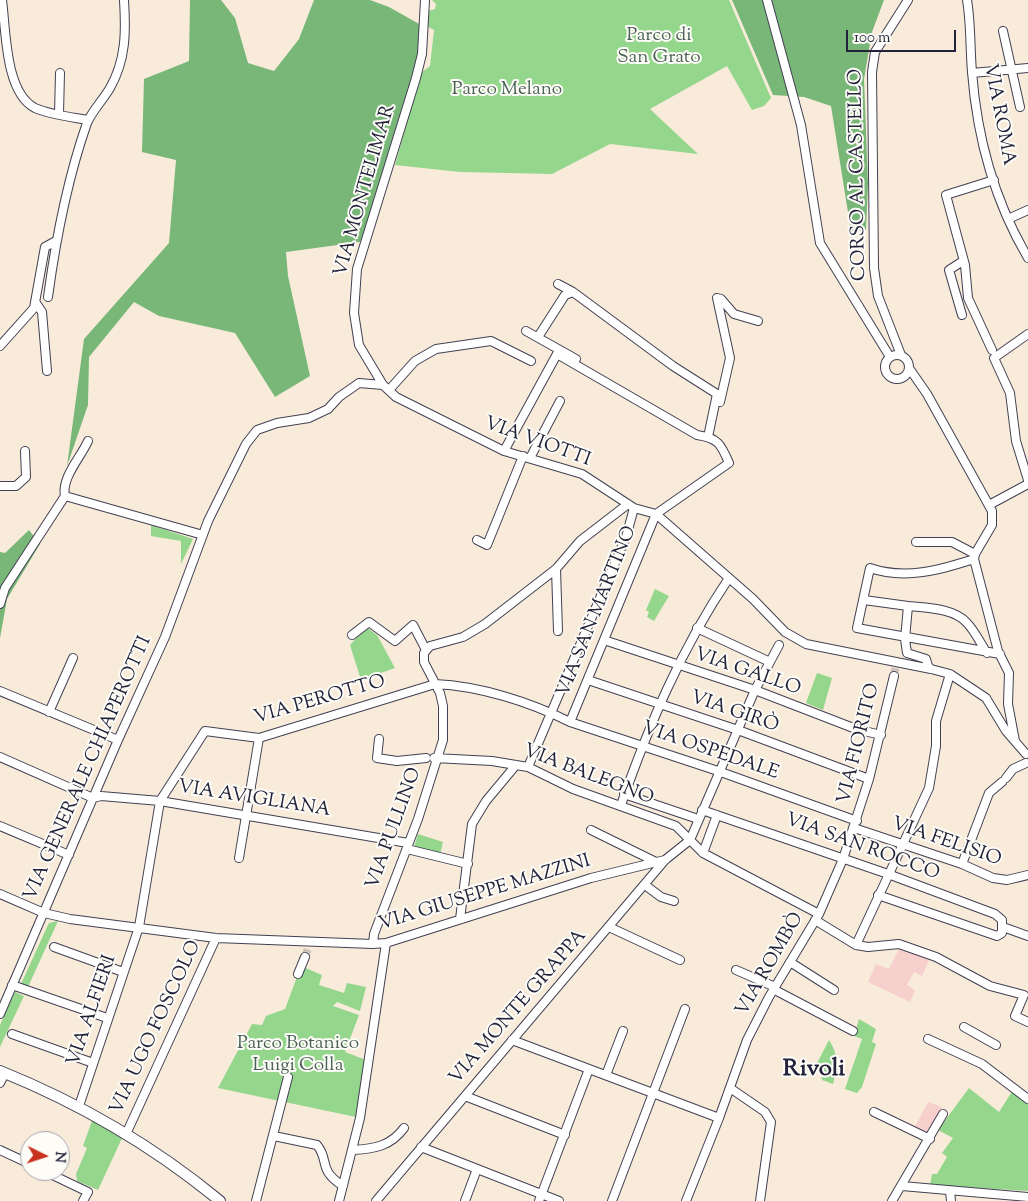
<!DOCTYPE html>
<html>
<head>
<meta charset="utf-8">
<style>
  body { margin:0 }
  #map { position:relative; width:1028px; height:1201px; overflow:hidden; background:#f9ebda; font-family:"Sorts Mill Goudy",serif }
  canvas { display:block }
  .north { position:absolute; left:20px; top:1131px; width:50px; height:50px; box-sizing:border-box; background:#fdfcf7; border:1px solid #a5a5ac; border-radius:50%; rotate:94deg; font-size:14px; font-weight:700; line-height:20px; text-align:center; color:#22223b }
  .north::after { content:''; display:block; margin:auto; width:18px; height:22px; background:#c8321e; clip-path:polygon(50% 0,100% 100%,50% 72%,0 100%) }
  .scale { position:absolute; left:846px; top:30px; width:110px; height:22px; box-sizing:border-box; border:2px solid #22223b; border-top:0; padding-left:6px; font-size:15px; line-height:18px; white-space:nowrap; color:#22223b; -webkit-text-stroke:4px #fdfcf7; paint-order:stroke }
</style>
</head>
<body>
<div id="map">
<canvas width="1028" height="1201"></canvas>
<div class="north">N</div>
<div class="scale">100 m</div>
</div>
<script>
const c = document.querySelector('canvas').getContext('2d');
c.lineJoin = 'round';
function fill(path, color) { c.fillStyle = color; c.fill(path, 'evenodd'); }
function strokePath(path, color, width, dash) { c.strokeStyle = color; c.lineWidth = width; c.lineCap = dash ? 'butt' : 'round'; c.setLineDash(dash || []); c.stroke(path); }
function write(font, color, halo, rows, align = 'center') {
  c.font = font + ' "Sorts Mill Goudy",serif'; c.lineWidth = 4; c.setLineDash([]); c.textBaseline = 'middle'; c.strokeStyle = halo; c.fillStyle = color; for (const [text, x, y, turn = 0] of rows) {
    c.save(); c.translate(x, y); c.rotate((+turn || 0) * Math.PI / 180); c.textAlign = isNaN(turn) ? turn : align; if (halo) c.strokeText(text, 0, 0); c.fillText(text, 0, 0); c.restore();
  }
}
fill(new Path2D(`
  M 901,945 L 931,956 L 922,976 L 914,972 L 907,985 L 915,990 L 910,1002 L 868,982 L 876,964 L 889,969 Z
  M 928,1102 L 942,1107 L 928,1138 L 913,1130 Z`), '#f7d0ce');
fill(new Path2D(`
  M 432,0 L 729,0 L 771,98 L 764,106 L 752,110 L 727,66 L 650,109 L 698,154 L 610,144 L 552,174 L 460,172 L 395,165 L 421,73 L 430,66 L 434,30 L 428,27 L 428,11 L 435,9 L 436,4 Z
  M 151,525 L 193,539 L 181,564 L 181,541 L 151,536 Z
  M 655,589 L 669,596 L 654,621 L 647,617 L 649,612 L 646,610 Z
  M 366,627 L 377,635 L 395,668 L 361,680 L 350,645 Z
  M 817,673 L 832,678 L 823,710 L 806,703 Z
  M 418,834 L 443,842 L 440,855 L 414,847 Z
  M 58,921 L 28,987 L 21,984 L 47,927 L 49,923 Z
  M 301,966 L 322,975 L 319,985 L 344,993 L 347,983 L 366,987 L 360,1011 L 337,1002 L 333,1006 L 359,1015 L 345,1052 L 366,1060 L 356,1117 L 218,1088 L 252,1024 L 262,1025 L 266,1016 L 285,1009 Z
  M 15,992 L 24,996 L 0,1047 L 0,1025 Z
  M 859,1019 L 876,1029 L 872,1042 L 876,1044 L 862,1087 L 857,1093 L 845,1089 L 862,1039 L 854,1036 Z
  M 829,1040 C 839,1056 838,1066 833,1084 L 822,1080 L 820,1068 L 816,1065 Z
  M 969,1088 L 999,1112 L 1013,1090 L 1028,1099 L 1028,1191 L 930,1185 L 932,1174 L 937,1174 L 947,1157 L 942,1153 L 953,1138 L 938,1130 Z
  M 93,1118 L 123,1136 L 98,1190 L 77,1181 L 76,1174 L 87,1148 L 83,1146 Z`), '#95d68d');
fill(new Path2D(`
  M 190,0 L 221,0 L 235,18 L 248,63 L 274,71 L 299,39 L 314,0 L 370,0 L 389,7 L 421,25 L 423,43 L 386,182 L 360,242 L 286,252 L 288,276 L 310,376 L 275,397 L 235,333 L 159,316 L 134,302 L 89,357 L 88,405 L 67,466 L 84,339 L 169,243 L 176,160 L 142,152 L 144,79 L 189,61 Z
  M 732,0 L 884,0 L 872,32 L 864,79 L 868,183 L 866,230 L 851,231 L 831,106 L 804,97 L 773,95 Z
  M 29,530 L 40,544 L 7,599 L 0,638 L 0,552 L 5,553 Z`), '#78b778');
strokePath(new Path2D(`
  M 894,676 L 896,663
  M 305,957 L 309,946`), '#cec3ba', 8, [8, 4]);
const minor = new Path2D(`
  M 2,0 C 6,30 5,93 35,108 C 51,115 71,117 88,120
  M 425,0 L 422,54 L 416,78 L 357,269 L 354,313 L 359,345 L 383,385 L 396,397 L 504,451 L 582,474 L 634,508 L 656,514 L 753,599 L 785,632 L 806,644 L 931,669 L 950,674 L 986,698 L 1006,731 L 1026,754
  M 767,0 L 801,125 L 820,243 L 890,357
  M 967,0 C 971,23 970,49 972,72 C 977,137 995,202 1028,258
  M 1003,31 L 1020,107
  M 972,73 L 1028,68
  M 59,114 L 60,73
  M 1008,219 L 1028,210
  M 558,284 L 573,292
  M 48,297 C 56,238 67,180 87,123 C 92,111 103,100 110,88 C 126,60 126,32 124,0
  M 36,303 L 42,312 L 47,371
  M 962,315 L 949,270 L 963,261
  M 526,331 L 576,359
  M 1028,334 L 994,358 L 1010,393 L 1016,441 L 1028,480
  M 538,337 L 565,295 L 573,292 L 673,366 L 717,394 L 708,437
  M 0,346 L 34,308 L 45,247 L 56,241
  M 992,350 L 968,298 L 965,265 L 946,195 L 994,180
  M 901,355 L 878,296 L 874,268 L 872,72 L 875,52 L 908,0
  M885 367a12 12 0 1 1 24 0a12 12 0 1 1-24 0Z
  M 909,368 L 927,394 L 992,511 L 992,525 L 975,554 L 974,559 L 998,651 L 1009,673 L 1008,704 L 1015,741
  M 389,390 L 415,361 L 436,349 L 491,341 L 531,361
  M 720,402 L 730,358 L 717,298 L 721,299 L 734,314 L 758,321
  M 504,451 L 557,354 L 697,435 C 718,438 721,444 729,463 L 656,514 L 570,722
  M 530,458 L 560,401
  M 0,486 L 16,486 L 26,477 L 25,451
  M 65,496 L 203,535
  M 989,505 L 1028,484
  M 477,540 L 487,545 L 523,456
  M 916,542 L 952,542 L 975,554
  M 974,559 C 940,570 905,580 870,568 L 857,628 L 1000,654
  M 556,569 L 558,631
  M 864,600 L 908,606 L 905,639 L 907,653 L 926,659 L 928,666 L 931,669
  M 0,604 L 5,588 L 65,496 C 61,478 81,457 88,441
  M 908,606 C 926,608 954,608 967,623 C 975,631 980,643 987,653
  M 697,628 L 770,662
  M 352,635 L 369,622 L 395,641 L 413,625 L 426,650
  M 604,640 L 755,690 L 856,729 L 881,735
  M 588,680 L 738,730 L 869,779
  M 0,691 L 118,740
  M 49,712 L 73,658
  M 379,739 L 377,758 L 397,761 L 426,758
  M 0,757 L 93,798
  M 434,758 L 492,761 L 528,767 L 573,789 L 676,826 L 703,853 L 819,914
  M 528,767 L 626,537 L 634,508
  M 1006,778 L 1013,769 L 1026,763
  M 624,794 L 698,819
  M 93,798 L 101,796 L 160,801 L 408,843
  M 621,805 C 649,725 681,649 729,578
  M 702,810 L 888,874 L 995,914 L 1002,920 L 1002,933 L 997,936 L 878,895
  M 0,826 L 69,855
  M 854,828 L 962,864 L 993,878 L 1007,880 L 1028,875
  M 591,830 L 656,862
  M 690,840 L 755,690 L 779,645
  M 407,849 L 468,864
  M 703,853 L 717,815
  M 239,858 L 259,738
  M 962,864 L 989,793 L 1002,782
  M 645,885 L 661,897 L 674,901
  M 0,894 L 44,913 L 70,919 L 216,938 L 373,944 L 386,943 L 591,878 L 665,860
  M 460,919 L 472,824 L 486,801 L 516,765
  M 815,920 L 856,945 L 868,947 L 899,944 L 936,957 L 990,986 L 1024,995 L 1015,1016 L 1028,1022
  M 609,927 L 680,960
  M 1003,927 L 1028,936
  M 373,944 L 374,934 L 418,819 L 443,740 L 443,706 L 440,693 L 424,662 L 424,653 L 430,646 L 463,637 L 485,624 L 556,569 L 580,541 L 628,504
  M 856,945 L 929,788 L 936,746 L 936,721 L 950,674
  M 54,947 L 123,972
  M 790,962 L 834,990
  M 736,970 L 775,987
  M 298,974 L 305,957
  M 12,985 L 107,1018
  M 773,989 L 853,1031
  M 0,1014 L 118,740 L 165,637 L 208,521 L 246,444 L 257,430 L 277,423 L 309,418 L 328,409 L 339,397 L 359,383 L 383,385
  M 964,1027 L 996,1045
  M 12,1034 L 93,1063
  M 928,1039 L 982,1064 L 1028,1099
  M 512,1040 L 719,1118
  M 606,1075 L 623,1031
  M 0,1083 L 5,1073
  M 730,1088 L 765,1112 L 771,1122 L 760,1201
  M 465,1096 L 565,1135
  M 79,1106 L 139,927 L 160,801 L 205,731 L 259,738 L 435,684 C 480,686 530,702 570,722 L 718,771 L 857,821
  M 874,1112 L 930,1139
  M 127,1132 L 216,938
  M 274,1136 L 317,1145 C 330,1161 317,1169 343,1186
  M 421,1147 L 559,1201
  M 0,1150 L 30,1164
  M 353,1150 C 374,1149 391,1146 404,1128
  M 44,1171 L 88,1192 L 83,1201
  M 902,1186 L 1028,1197
  M 950,1191 L 951,1201
  M 256,1201 L 288,1077
  M 339,1201 L 360,1118 L 386,943
  M 376,1201 L 665,860 L 690,840
  M 465,1201 L 477,1169
  M 539,1201 L 589,1069
  M 612,1201 L 685,1009
  M 686,1201 L 719,1118 L 747,1040 L 769,997 L 819,914 L 843,859 L 869,779 L 894,676
  M 892,1201 L 943,1114`);
const tertiary = new Path2D(`
  M 0,1071 C 82,1104 152,1145 220,1201`);
strokePath(minor, '#424053', 10);
strokePath(tertiary, '#424053', 12);
strokePath(minor, '#fff', 8);
strokePath(tertiary, '#fff', 10);
write('19px', '#4a6158', '#fdfcf7', [
  ["Parco di",659,37],
  ["San Grato",659,59],
  ["Parco Melano",507,91],
  ["Parco Botanico",298,1045],
  ["Luigi Colla",298,1067]
]);
write('19px', '#22223b', '#fdfcf7', [
  ["VIA ROMA",998,115,79],
  ["CORSO AL CASTELLO",859,175,-91],
  ["VIA MONTELIMAR",366,191,-74],
  ["VIA VIOTTI",537,443,20],
  ["VIA SAN MARTINO",598,612,-68],
  ["VIA GALLO",747,673,19],
  ["VIA PEROTTO",320,701,-16],
  ["VIA GIRÒ",734,713,19],
  ["VIA FIORITO",860,744,-76],
  ["VIA OSPEDALE",710,752,19],
  ["VIA GENERALE CHIAPEROTTI",89,769,-66],
  ["VIA BALEGNO",588,776,21],
  ["VIA AVIGLIANA",254,800,9],
  ["VIA PULLINO",395,829,-70],
  ["VIA FELISIO",946,843,19],
  ["VIA SAN ROCCO",862,848,20],
  ["VIA GIUSEPPE MAZZINI",485,894,-17],
  ["VIA ROMBÒ",771,965,-60],
  ["VIA MONTE GRAPPA",519,1008,-49],
  ["VIA ALFIERI",93,1011,-71],
  ["VIA UGO FOSCOLO",157,1028,-65]
]);
write('bold 24px', '#22223b', '#fdfcf7', [
  ["Rivoli",814,1071]
]);
</script>
</body>
</html>
